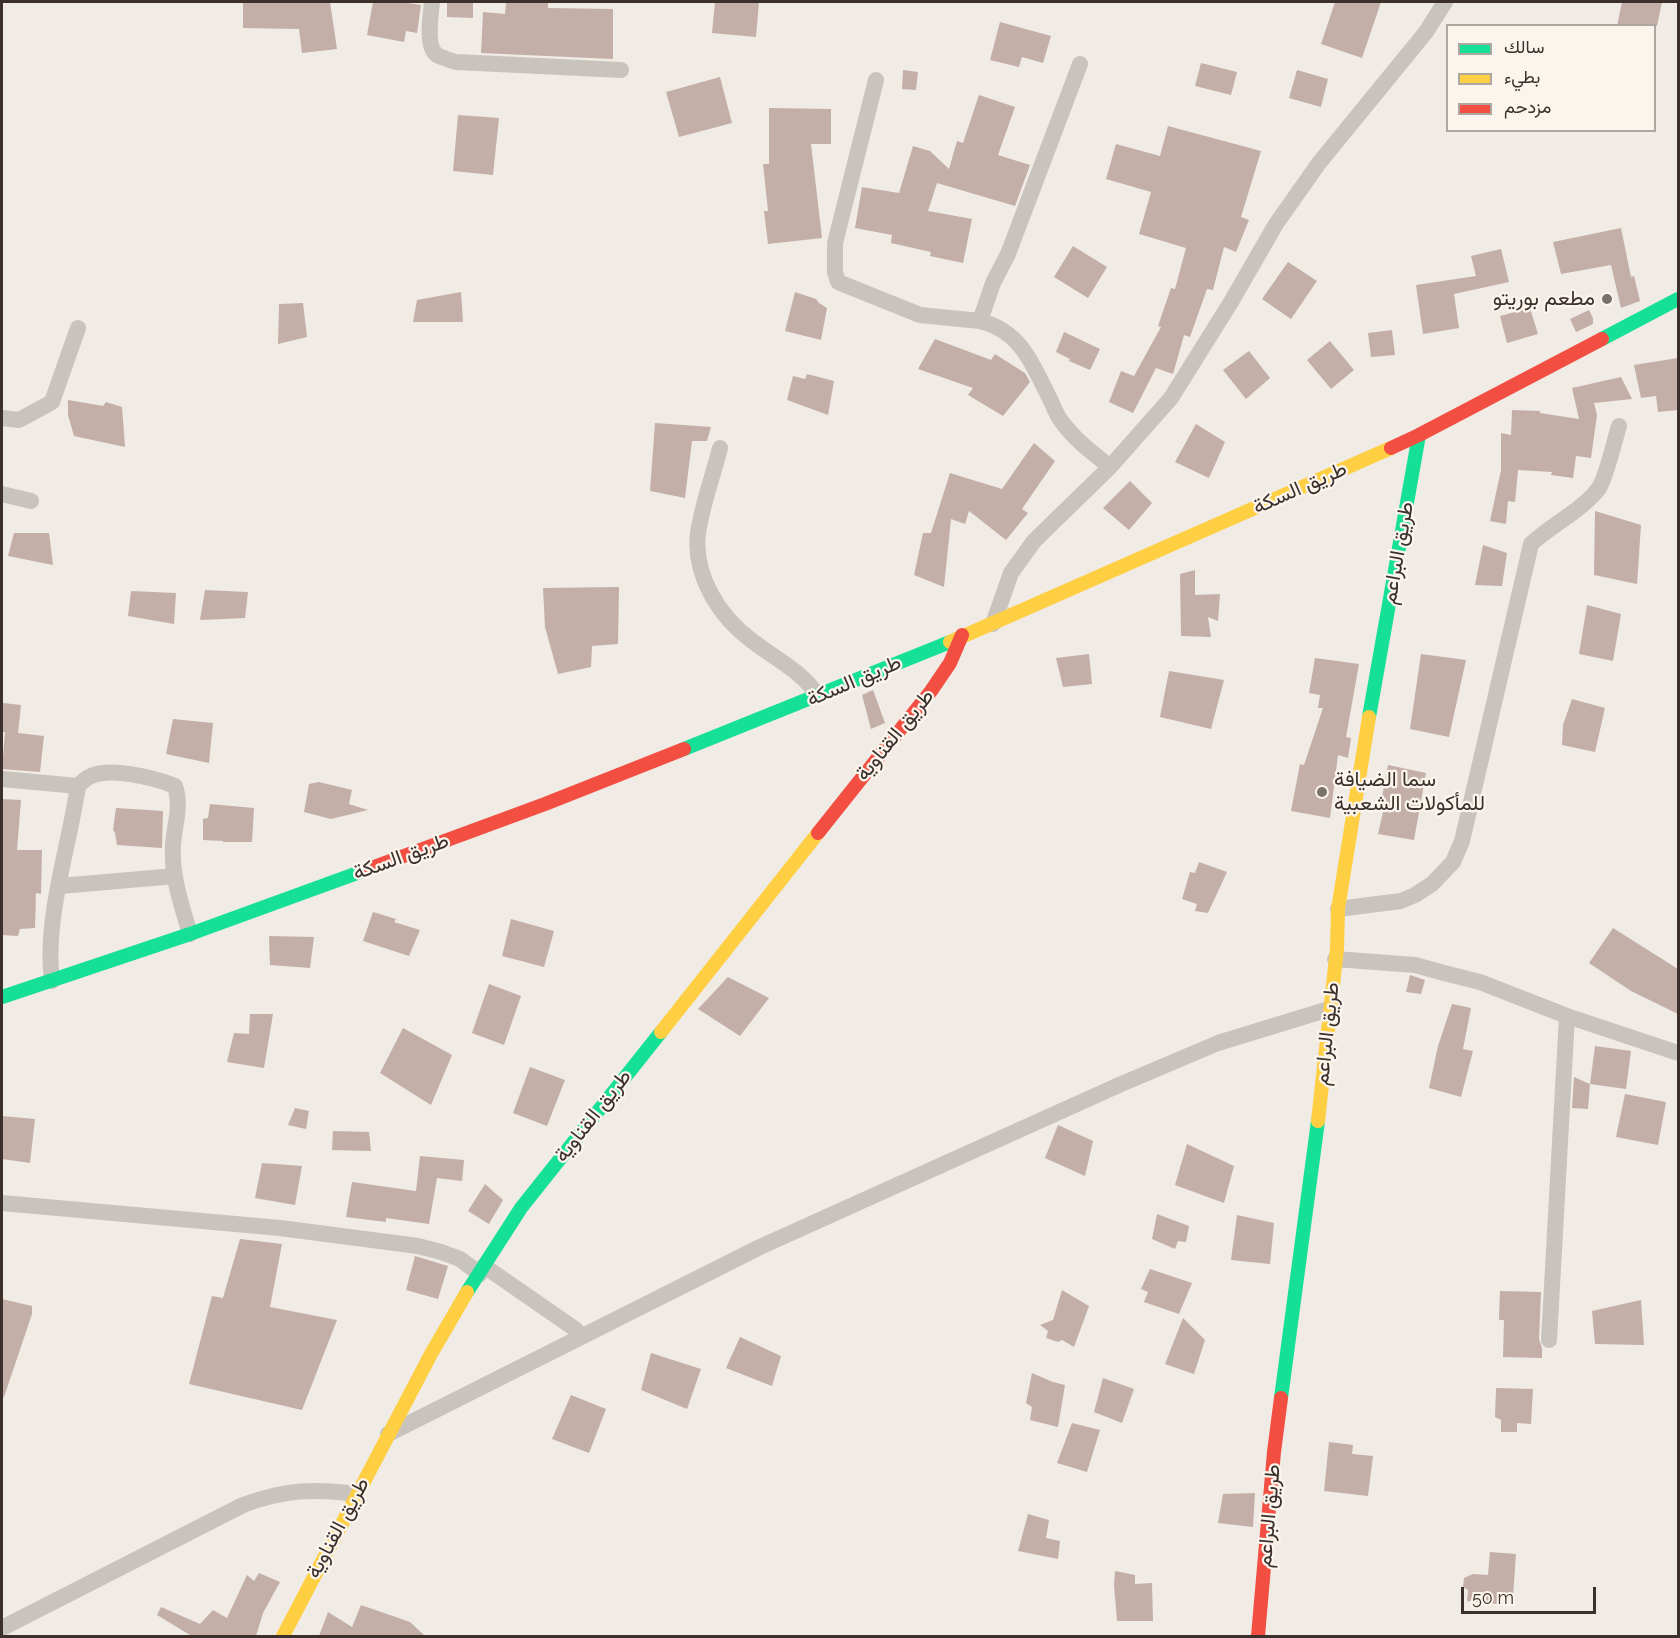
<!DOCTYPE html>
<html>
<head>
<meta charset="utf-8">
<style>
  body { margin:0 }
  #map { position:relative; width:1680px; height:1638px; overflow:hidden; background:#f0ebe5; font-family:Raleway,Vazirmatn,sans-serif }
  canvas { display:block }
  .frame { position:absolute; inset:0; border:3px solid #3b302b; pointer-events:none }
  .legend { position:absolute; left:1446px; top:24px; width:210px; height:108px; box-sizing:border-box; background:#fbf5ee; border:2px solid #aea6a0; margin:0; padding:8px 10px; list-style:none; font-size:18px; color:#3b302b }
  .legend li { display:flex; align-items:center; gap:12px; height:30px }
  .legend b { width:30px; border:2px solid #aea6a0 }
  .scale { position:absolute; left:1461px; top:1587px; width:135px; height:27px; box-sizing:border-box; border:3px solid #3b302b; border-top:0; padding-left:8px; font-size:18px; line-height:21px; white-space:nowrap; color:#3b302b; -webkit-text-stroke:4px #fbf5ee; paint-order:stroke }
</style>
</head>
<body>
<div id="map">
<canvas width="1680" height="1638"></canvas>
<div class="frame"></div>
<ul class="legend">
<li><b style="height:8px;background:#16e098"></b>سالك</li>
<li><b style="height:8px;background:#ffcf43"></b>بطيء</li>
<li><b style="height:8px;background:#f24e42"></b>مزدحم</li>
</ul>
<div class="scale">50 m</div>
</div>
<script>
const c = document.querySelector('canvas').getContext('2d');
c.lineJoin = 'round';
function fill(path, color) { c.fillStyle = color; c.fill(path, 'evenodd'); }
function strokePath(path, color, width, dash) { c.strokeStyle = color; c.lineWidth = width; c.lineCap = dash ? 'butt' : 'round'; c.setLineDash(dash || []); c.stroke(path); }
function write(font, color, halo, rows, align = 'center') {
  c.font = font + ' Raleway,Vazirmatn,sans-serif'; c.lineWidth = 4.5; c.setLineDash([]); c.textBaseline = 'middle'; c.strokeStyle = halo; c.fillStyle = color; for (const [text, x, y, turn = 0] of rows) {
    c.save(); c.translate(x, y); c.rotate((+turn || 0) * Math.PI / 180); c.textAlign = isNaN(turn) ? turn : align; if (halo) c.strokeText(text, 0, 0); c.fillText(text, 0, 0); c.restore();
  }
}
fill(new Path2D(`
  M 243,2 L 330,2 L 337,49 L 302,53 L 299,29 L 243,28 Z
  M 373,2 L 402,2 L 421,5 L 417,33 L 406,31 L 404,42 L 367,35 Z
  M 447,2 L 473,2 L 473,18 L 447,17 Z
  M 506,2 L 548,2 L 548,8 L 613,9 L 613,59 L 481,53 L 483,12 L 505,14 Z
  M 715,2 L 759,2 L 756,37 L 712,33 Z
  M 1335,2 L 1381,2 L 1362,58 L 1321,44 Z
  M 1622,2 L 1662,2 L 1657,26 L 1617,26 Z
  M 1000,22 L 1051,36 L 1043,63 L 1022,57 L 1019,67 L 990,60 Z
  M 1201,63 L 1237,72 L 1231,95 L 1195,86 Z
  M 903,70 L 918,72 L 916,90 L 902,89 Z
  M 1297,70 L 1328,79 L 1321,107 L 1289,98 Z
  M 720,77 L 732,123 L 679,137 L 666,92 Z
  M 979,95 L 1015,107 L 998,155 L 1030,165 L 1015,206 L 937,183 L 928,211 L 972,219 L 963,263 L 930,256 L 931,252 L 891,243 L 892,235 L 855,228 L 862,187 L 899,193 L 913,146 L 930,151 L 949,169 L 957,141 L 963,143 Z
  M 769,108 L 831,109 L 831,144 L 811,144 L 822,238 L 768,244 L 764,211 L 768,211 L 763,164 L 769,164 Z
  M 458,115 L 499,118 L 493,175 L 453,171 Z
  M 1168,126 L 1261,151 L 1241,217 L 1249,220 L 1236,252 L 1224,247 L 1213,290 L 1207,289 L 1190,337 L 1184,335 L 1173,374 L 1156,368 L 1133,413 L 1109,402 L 1121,371 L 1134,376 L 1161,327 L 1158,326 L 1171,288 L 1175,289 L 1186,248 L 1139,234 L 1151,192 L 1106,179 L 1116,144 L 1160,156 Z
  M 1621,228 L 1631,277 L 1634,276 L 1640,301 L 1621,308 L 1611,265 L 1561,274 L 1553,242 Z
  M 1073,246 L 1107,267 L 1088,298 L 1054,277 Z
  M 1501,249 L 1509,282 L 1454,294 L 1459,328 L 1423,334 L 1416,285 L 1476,276 L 1471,256 Z
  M 1288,262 L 1317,281 L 1291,319 L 1262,299 Z
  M 461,292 L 463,322 L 413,322 L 417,300 Z
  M 795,292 L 816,299 L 819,303 L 827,308 L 821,340 L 785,331 Z
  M 303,303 L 307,337 L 278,344 L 279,304 Z
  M 1530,308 L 1538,334 L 1507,343 L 1500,316 Z
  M 1589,310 L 1593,318 L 1593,324 L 1576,332 L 1570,319 Z
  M 1392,330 L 1395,355 L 1371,357 L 1368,333 Z
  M 1064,332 L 1100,349 L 1090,370 L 1069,361 L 1070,359 L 1056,352 Z
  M 935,339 L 991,360 L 995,354 L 1025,373 L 1030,382 L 1003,416 L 968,395 L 973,388 L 918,369 Z
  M 1330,341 L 1354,370 L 1331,389 L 1307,360 Z
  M 1249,351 L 1270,378 L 1246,399 L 1223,370 Z
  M 1678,358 L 1678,410 L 1658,412 L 1656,396 L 1641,398 L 1634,365 Z
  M 807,374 L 834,381 L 828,415 L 787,400 L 793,376 L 805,379 Z
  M 1621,377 L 1632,399 L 1594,403 L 1597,415 L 1591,458 L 1576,456 L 1573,478 L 1551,475 L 1552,472 L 1518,470 L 1515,502 L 1508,501 L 1506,524 L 1490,521 L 1501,470 L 1501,433 L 1511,435 L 1512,410 L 1540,411 L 1540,413 L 1579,419 L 1572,388 Z
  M 68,400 L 103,406 L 106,402 L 122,407 L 125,447 L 74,436 L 68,415 Z
  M 655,423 L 711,427 L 707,441 L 692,441 L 685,498 L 650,491 Z
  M 1196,424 L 1225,442 L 1209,478 L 1175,462 Z
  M 1034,443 L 1055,461 L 1022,509 L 1028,513 L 1006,540 L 969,511 L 965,524 L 951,519 L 944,587 L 914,575 L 923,533 L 931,533 L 950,473 L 1002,489 Z
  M 1130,481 L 1152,503 L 1129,530 L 1103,508 Z
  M 1595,511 L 1641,525 L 1637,584 L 1594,575 Z
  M 14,533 L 49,533 L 53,565 L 8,556 Z
  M 1483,545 L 1507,553 L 1502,586 L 1475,585 Z
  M 1195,570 L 1195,595 L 1220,594 L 1218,621 L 1208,617 L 1211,637 L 1181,636 L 1180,574 Z
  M 619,587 L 618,644 L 592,646 L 591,667 L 558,674 L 545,627 L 543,588 Z
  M 205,590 L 248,592 L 245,618 L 200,620 Z
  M 131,591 L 176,593 L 174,624 L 128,616 Z
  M 1587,605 L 1621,614 L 1613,661 L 1579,654 Z
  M 1089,654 L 1092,684 L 1063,687 L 1056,658 Z
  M 1421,654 L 1466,660 L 1449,737 L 1410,729 Z
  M 1315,658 L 1359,664 L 1346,737 L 1351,738 L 1348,758 L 1338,755 L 1330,818 L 1291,811 L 1300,764 L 1304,765 L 1323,708 L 1318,708 L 1320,695 L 1309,693 Z
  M 1169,671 L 1224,680 L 1211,729 L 1160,717 Z
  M 873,690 L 885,723 L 871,729 L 862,695 Z
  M 1572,699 L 1605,708 L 1595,752 L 1562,745 L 1563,725 Z
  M 3,703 L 21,705 L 18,733 L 44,736 L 40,772 L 2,769 L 5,732 L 2,732 Z
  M 173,719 L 213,723 L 209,763 L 166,754 Z
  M 1388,765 L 1426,773 L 1414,840 L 1378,834 L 1386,799 L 1382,797 Z
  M 319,782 L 352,790 L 349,804 L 368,810 L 331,819 L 304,812 L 309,784 Z
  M 2,799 L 21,800 L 17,850 L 42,850 L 41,894 L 36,893 L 35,928 L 20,929 L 18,936 L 2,935 Z
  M 210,804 L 254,808 L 252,842 L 223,842 L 223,841 L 203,840 L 203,819 L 208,818 Z
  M 116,808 L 163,811 L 162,848 L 117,845 L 115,833 L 113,830 Z
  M 1199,862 L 1227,872 L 1208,913 L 1195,911 L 1197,904 L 1182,899 L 1190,872 L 1195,873 Z
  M 373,912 L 396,919 L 394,922 L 420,930 L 409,956 L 363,941 Z
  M 511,919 L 554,931 L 544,967 L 502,956 Z
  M 1613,928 L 1678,969 L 1678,1014 L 1631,991 L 1589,963 Z
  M 269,936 L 314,937 L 310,968 L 270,965 Z
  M 1410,975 L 1425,980 L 1421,994 L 1406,992 Z
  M 728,977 L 769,998 L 740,1036 L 698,1009 Z
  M 489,984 L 521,996 L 504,1045 L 472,1033 Z
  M 1452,1004 L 1471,1008 L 1463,1049 L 1473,1051 L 1461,1097 L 1429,1088 L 1438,1046 Z
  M 250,1014 L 273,1014 L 264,1068 L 227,1062 L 234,1033 L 249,1034 Z
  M 403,1028 L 452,1055 L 431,1105 L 380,1073 Z
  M 1595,1046 L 1631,1051 L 1626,1089 L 1590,1084 Z
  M 530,1067 L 565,1080 L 547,1126 L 513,1113 Z
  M 1574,1077 L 1590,1084 L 1588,1109 L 1572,1108 Z
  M 1625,1094 L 1666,1102 L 1658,1145 L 1616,1137 Z
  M 295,1108 L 309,1111 L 306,1129 L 288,1125 Z
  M 2,1116 L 35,1119 L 30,1163 L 2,1159 Z
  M 1058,1125 L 1093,1141 L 1085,1176 L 1045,1158 Z
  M 333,1131 L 369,1132 L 371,1151 L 332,1150 Z
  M 1187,1144 L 1234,1166 L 1224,1203 L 1175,1185 Z
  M 420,1156 L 464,1160 L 462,1181 L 437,1178 L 429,1224 L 386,1218 L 386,1222 L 346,1217 L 352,1182 L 416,1191 Z
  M 262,1163 L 302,1166 L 295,1205 L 255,1198 Z
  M 485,1184 L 503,1200 L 489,1224 L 468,1211 Z
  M 1157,1214 L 1189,1226 L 1186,1242 L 1178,1241 L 1175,1249 L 1152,1239 Z
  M 1237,1215 L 1274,1223 L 1270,1264 L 1231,1260 Z
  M 240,1239 L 282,1244 L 270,1307 L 337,1320 L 302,1410 L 189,1384 L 212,1296 L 223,1298 Z
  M 415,1256 L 448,1266 L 438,1299 L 406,1290 Z
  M 1150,1269 L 1192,1283 L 1179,1314 L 1144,1302 L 1148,1292 L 1141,1289 Z
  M 1062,1290 L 1089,1306 L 1074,1347 L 1062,1340 L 1058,1342 L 1046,1338 L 1048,1331 L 1040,1325 L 1053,1320 Z
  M 1500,1291 L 1541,1292 L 1539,1339 L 1542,1348 L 1542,1358 L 1503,1357 L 1504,1320 L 1499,1320 Z
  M 2,1299 L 32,1306 L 32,1314 L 4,1397 L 2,1396 Z
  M 1641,1300 L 1644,1345 L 1595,1344 L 1592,1311 Z
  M 1183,1318 L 1205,1340 L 1194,1374 L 1165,1364 Z
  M 740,1337 L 781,1356 L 772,1386 L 726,1368 Z
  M 651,1353 L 701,1369 L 687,1409 L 641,1390 Z
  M 1032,1373 L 1053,1382 L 1065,1385 L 1058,1427 L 1030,1420 L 1032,1407 L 1026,1403 Z
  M 1103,1378 L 1134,1389 L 1122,1423 L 1094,1412 Z
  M 1496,1388 L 1533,1389 L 1531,1424 L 1517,1423 L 1517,1432 L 1501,1432 L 1501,1420 L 1495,1417 Z
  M 571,1395 L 606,1409 L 589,1453 L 552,1439 Z
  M 1072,1423 L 1100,1430 L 1087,1472 L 1057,1463 Z
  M 1329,1442 L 1353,1445 L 1352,1454 L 1373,1456 L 1368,1496 L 1324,1491 Z
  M 1255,1493 L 1253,1527 L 1218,1523 L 1223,1494 Z
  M 1028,1514 L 1049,1520 L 1046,1538 L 1060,1541 L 1058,1559 L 1018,1551 Z
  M 1490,1552 L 1516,1554 L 1513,1597 L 1497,1596 L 1497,1604 L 1467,1601 L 1468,1590 L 1463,1587 L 1464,1578 L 1473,1574 L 1488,1575 Z
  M 1115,1571 L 1135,1575 L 1135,1584 L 1152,1583 L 1153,1621 L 1117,1621 L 1114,1585 Z
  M 259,1573 L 280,1582 L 263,1613 L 256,1636 L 188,1636 L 190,1635 L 157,1615 L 161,1607 L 200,1624 L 213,1610 L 227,1618 L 247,1575 L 254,1581 Z
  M 361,1605 L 410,1622 L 425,1636 L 319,1636 L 328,1612 L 352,1627 Z`), '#c3afa7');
strokePath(new Path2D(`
  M 432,2 C 431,14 425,47 437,55 C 442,58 450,60 456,62 L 621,70
  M 1080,64 L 1008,254 L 993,283 L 980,321 C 1022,331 1033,366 1051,401 C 1054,408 1057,416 1062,422 C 1075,440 1093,453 1110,467
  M 876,80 L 835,243 L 835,272 L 838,282 L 920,315 L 980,321
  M 2,418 L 19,420 L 52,402 L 78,328
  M 720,448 C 713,476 702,505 698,533 C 693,575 719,616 751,640 C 774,658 802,671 818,696
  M 2,494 L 31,501
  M 993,624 L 1011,573 L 1034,541 L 1110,467 L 1171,398 L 1231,302 L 1276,224 L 1319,163 L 1426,32 L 1445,2
  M 2,779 L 78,786
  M 60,886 L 175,876
  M 1338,909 L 1401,901 L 1415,895 L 1432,884 L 1453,862 L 1462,841 L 1531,544 C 1551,525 1583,510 1599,488 C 1607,475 1614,442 1619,426
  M 1335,959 L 1415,965 L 1444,973 L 1480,982 L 1567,1016 L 1678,1053
  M 52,981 C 44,919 69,848 78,786 C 81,783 85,779 89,777 C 109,766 155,778 175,786 C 182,807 174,825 173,846 C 171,876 182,906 190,934
  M 2,1203 L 280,1228 L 418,1246 L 441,1252 L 460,1259 L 480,1274
  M 484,1266 L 575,1329 L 581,1336
  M 1549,1340 L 1567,1016
  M 388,1434 L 760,1247 L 1119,1085 L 1218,1043 L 1329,1009
  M 2,1628 L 243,1505 C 283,1490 314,1488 356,1494`), '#c9c3be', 16);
strokePath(new Path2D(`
  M 1602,339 L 1678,299
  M 1369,717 L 1419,435
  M 684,749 L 950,642
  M 2,997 L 190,934 L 363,871
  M 467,1292 L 521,1208 L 661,1032
  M 1281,1398 L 1318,1121`), '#16e098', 14);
strokePath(new Path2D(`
  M 950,642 L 1391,448
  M 661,1032 L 818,833
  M 1318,1121 L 1337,949 L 1338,909 L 1369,717
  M 283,1636 L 431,1354 L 467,1292`), '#ffcf43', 14);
strokePath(new Path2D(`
  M 1391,448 L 1419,435 L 1602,339
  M 818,833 L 931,691 L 950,663 L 962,635
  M 363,871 L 545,804 L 684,749
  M 1258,1636 L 1274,1452 L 1281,1398`), '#f24e42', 14);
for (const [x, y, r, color] of [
  [1607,299,6,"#7a716c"],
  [1322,792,6,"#7a716c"]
]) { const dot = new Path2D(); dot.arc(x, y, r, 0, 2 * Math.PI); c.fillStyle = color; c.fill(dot); strokePath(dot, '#fbf5ee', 2); }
write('21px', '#3b302b', '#fbf5ee', [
  ["مطعم بوريتو",1595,299],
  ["سما الضيافة",1334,780,"left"],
  ["للمأكولات الشعبية",1334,804,"left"]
], 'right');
write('21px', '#3b302b', '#fbf5ee', [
  ["طريق السكة",1300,488,-24],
  ["طريق البراعم",1398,553,-80],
  ["طريق السكة",854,681,-23],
  ["طريق القناوية",895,735,-51],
  ["طريق السكة",401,857,-20],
  ["طريق البراعم",1327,1034,-84],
  ["طريق القناوية",593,1116,-52],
  ["طريق البراعم",1269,1516,-85],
  ["طريق القناوية",338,1528,-62]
]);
</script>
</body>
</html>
